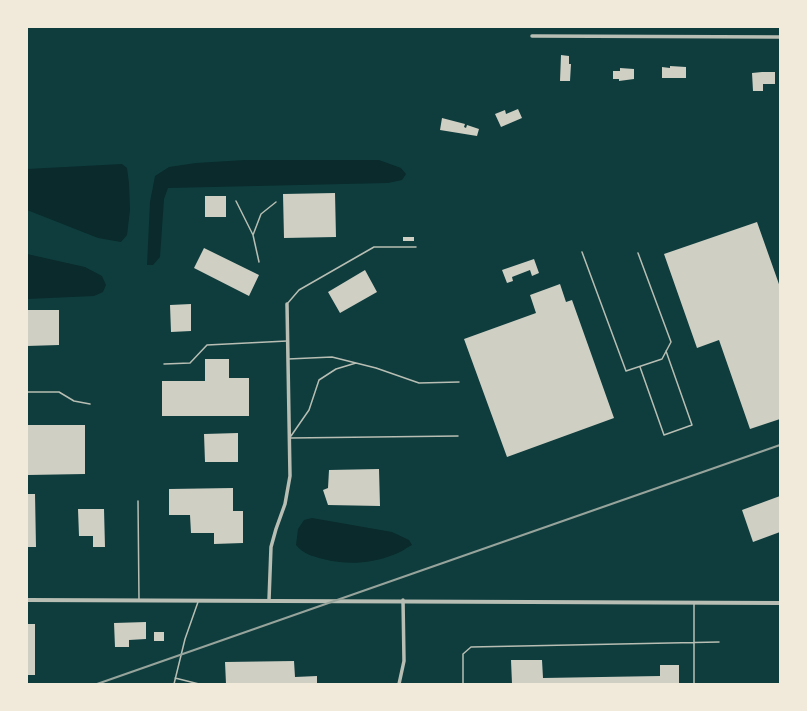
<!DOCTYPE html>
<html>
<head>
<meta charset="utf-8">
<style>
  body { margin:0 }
  #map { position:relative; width:807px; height:711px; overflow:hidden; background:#0f3d3e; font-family:"Source Serif 4",serif }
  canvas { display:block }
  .frame { position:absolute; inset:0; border:28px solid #f1e9da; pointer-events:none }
</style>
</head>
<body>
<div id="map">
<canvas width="807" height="711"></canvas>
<div class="frame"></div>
</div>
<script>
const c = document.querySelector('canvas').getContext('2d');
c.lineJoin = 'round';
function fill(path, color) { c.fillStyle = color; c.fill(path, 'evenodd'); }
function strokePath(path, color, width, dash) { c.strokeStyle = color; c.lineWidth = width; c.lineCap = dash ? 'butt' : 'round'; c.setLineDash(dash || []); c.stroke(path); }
fill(new Path2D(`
  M 245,160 L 379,160 L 401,168 L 406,174 L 402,180 L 388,183 L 168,188 L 164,199 L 160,257 L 153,265 L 147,265 L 150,202 L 155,176 L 169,167 L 196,163 Z
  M 122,164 L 127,168 L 129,183 L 130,210 L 127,235 L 121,242 L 98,238 L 27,210 L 27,169 Z
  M 27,254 L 85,267 L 102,276 L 106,285 L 103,292 L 94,296 L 27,299 Z
  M 312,518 L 392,532 L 409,540 L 412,545 C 406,548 400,553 393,555 C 370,564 346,565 323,559 C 312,556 303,554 296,545 L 298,529 L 304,520 Z`), '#0a2a2b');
fill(new Path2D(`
  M 561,55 L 569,56 L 569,64 L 571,64 L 570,81 L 560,81 Z
  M 670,66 L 686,67 L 686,78 L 662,78 L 662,67 L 670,68 Z
  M 620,68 L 634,69 L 634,79 L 619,81 L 619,79 L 613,79 L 613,71 L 620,71 Z
  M 762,72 L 775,72 L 775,84 L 763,84 L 763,91 L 753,91 L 752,73 Z
  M 518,109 L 522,118 L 501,127 L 495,114 L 505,110 L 506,114 Z
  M 442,118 L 465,124 L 464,127 L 466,128 L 467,125 L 479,129 L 477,136 L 440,130 Z
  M 335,193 L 336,237 L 284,238 L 283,194 Z
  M 205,196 L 226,196 L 226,217 L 205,217 Z
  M 757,222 L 780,287 L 780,419 L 750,429 L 719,340 L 697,348 L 664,254 Z
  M 403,237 L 414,237 L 414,241 L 403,241 Z
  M 204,248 L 259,275 L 249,296 L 194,268 Z
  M 534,259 L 539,273 L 532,276 L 530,270 L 512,277 L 513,281 L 507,283 L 502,270 Z
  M 365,270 L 377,292 L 340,313 L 328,292 Z
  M 560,284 L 566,302 L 572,300 L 614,418 L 507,457 L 464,339 L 536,313 L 530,295 Z
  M 191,304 L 191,331 L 171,332 L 170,305 Z
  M 27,310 L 59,310 L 59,345 L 27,346 Z
  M 205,359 L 229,359 L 229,378 L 249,378 L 249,416 L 162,416 L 162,381 L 205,381 Z
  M 27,425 L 85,425 L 85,474 L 28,475 Z
  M 238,433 L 238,462 L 205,462 L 204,434 Z
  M 379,469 L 380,506 L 328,505 L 323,490 L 328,488 L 329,470 Z
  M 233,488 L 233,511 L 243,511 L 243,543 L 214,544 L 214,533 L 191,533 L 190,515 L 169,515 L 169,489 Z
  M 27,494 L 35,494 L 36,547 L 27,547 Z
  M 780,496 L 780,532 L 753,542 L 742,510 Z
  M 78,509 L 104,509 L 105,547 L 93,547 L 93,536 L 79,536 Z
  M 146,622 L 146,639 L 129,640 L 129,647 L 115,647 L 114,623 Z
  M 27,624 L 35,624 L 35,675 L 27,675 Z
  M 154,632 L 164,632 L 164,641 L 154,641 Z
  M 511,660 L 542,660 L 543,678 L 660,676 L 660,665 L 679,665 L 679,684 L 512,684 Z
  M 294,661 L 295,677 L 317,676 L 317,684 L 226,684 L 225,662 Z`), '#cfcfc3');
strokePath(new Path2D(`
  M 236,201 L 253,235 L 261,214 L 276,202
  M 253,235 L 259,262
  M 582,252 L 626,371 L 662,359 L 671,342 L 638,253
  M 287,304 L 299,290 L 374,247 L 416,247
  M 288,359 L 332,357 L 376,368 L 419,383 L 459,382
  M 164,364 L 190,363 L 207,345 L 287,341
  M 640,367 L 664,435 L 692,425 L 666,351
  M 27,392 L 59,392 L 74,401 L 90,404
  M 291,436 L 309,410 L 319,380 L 336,369 L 356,363
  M 290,438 L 458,436
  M 138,501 L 139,600
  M 694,604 L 694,684
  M 175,678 L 199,684
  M 174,684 L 185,639 L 198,602
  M 463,684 L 463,654 L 471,647 L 719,642`), '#b8beb3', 1.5);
strokePath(new Path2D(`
  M 532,36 L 780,37
  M 269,600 L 271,547 L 276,529 L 285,504 L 290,476 L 287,304
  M 399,684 L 404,661 L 403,600`), '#b8beb3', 3.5);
strokePath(new Path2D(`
  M 27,600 L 780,603`), '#b8beb3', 4);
strokePath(new Path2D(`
  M 97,684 L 780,445`), '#97a49c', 2);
</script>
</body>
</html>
